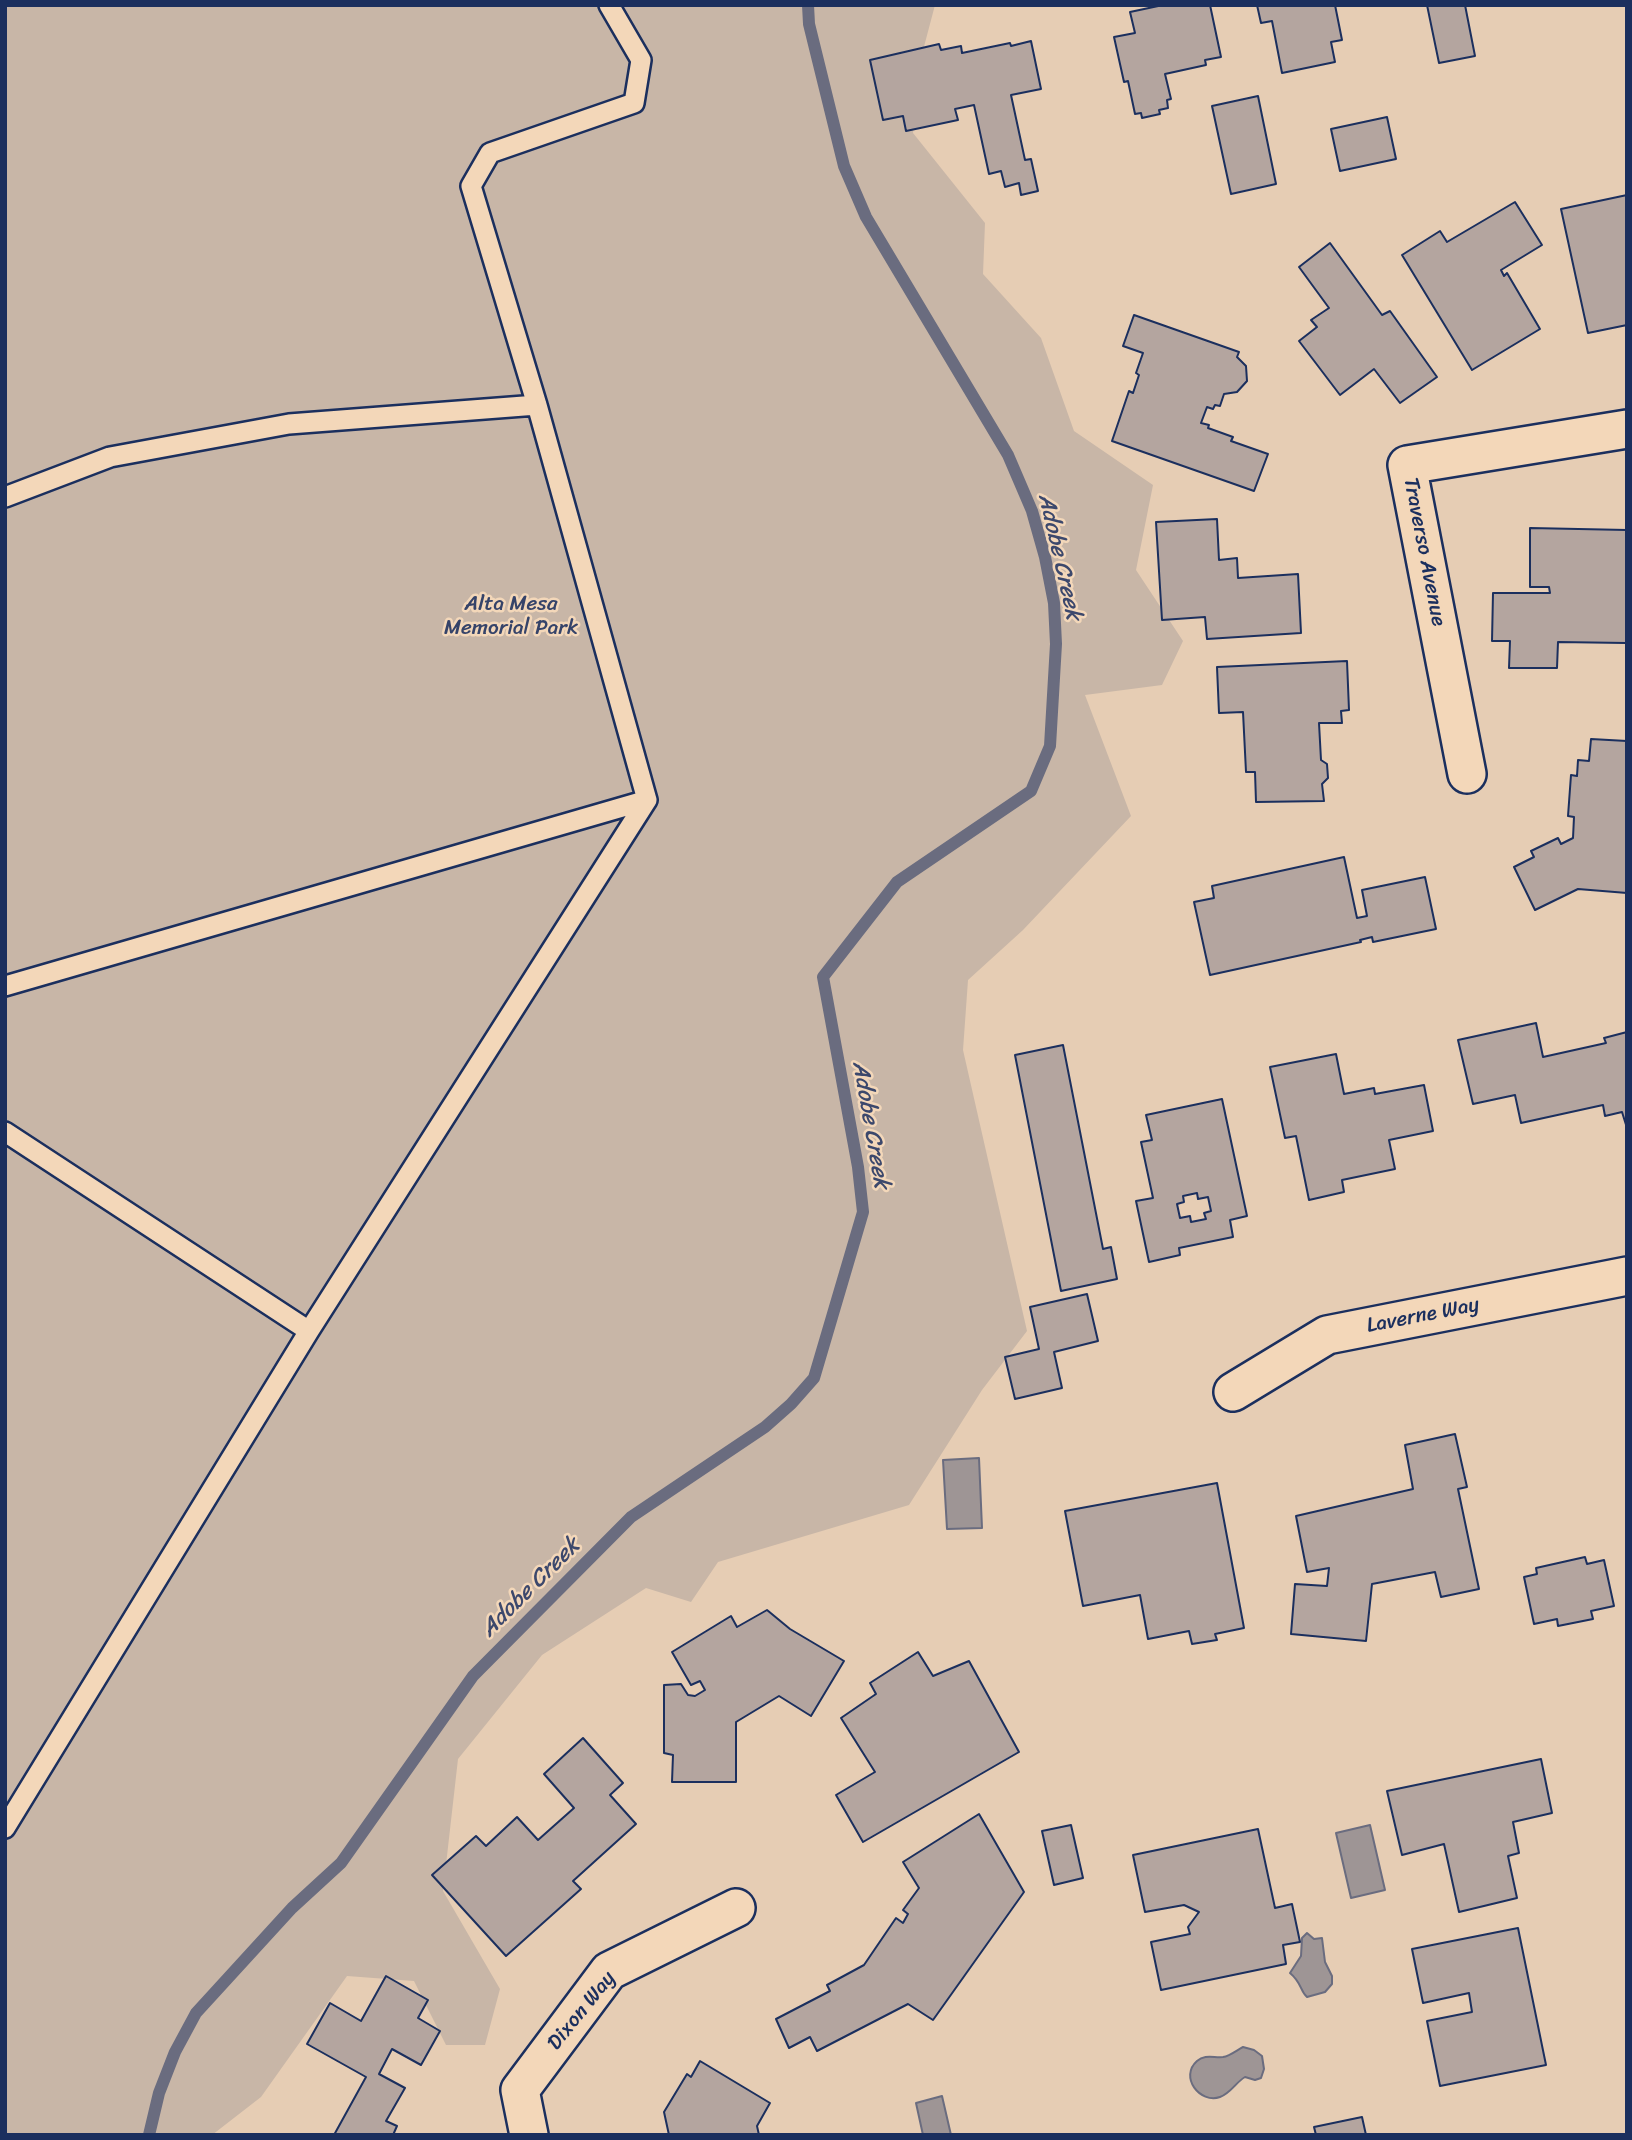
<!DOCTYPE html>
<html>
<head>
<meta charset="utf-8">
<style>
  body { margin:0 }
  #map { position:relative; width:1632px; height:2140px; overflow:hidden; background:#e6cdb4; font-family:Sriracha,sans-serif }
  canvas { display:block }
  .frame { position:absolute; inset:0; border:7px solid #1b2f5e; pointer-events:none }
</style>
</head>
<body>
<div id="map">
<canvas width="1632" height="2140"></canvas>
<div class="frame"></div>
</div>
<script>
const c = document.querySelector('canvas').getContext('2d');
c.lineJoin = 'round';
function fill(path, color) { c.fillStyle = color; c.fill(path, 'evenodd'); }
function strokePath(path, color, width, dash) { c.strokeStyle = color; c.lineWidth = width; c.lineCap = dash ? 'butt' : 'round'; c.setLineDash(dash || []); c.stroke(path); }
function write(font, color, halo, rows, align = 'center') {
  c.font = font + ' Sriracha,sans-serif'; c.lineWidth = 5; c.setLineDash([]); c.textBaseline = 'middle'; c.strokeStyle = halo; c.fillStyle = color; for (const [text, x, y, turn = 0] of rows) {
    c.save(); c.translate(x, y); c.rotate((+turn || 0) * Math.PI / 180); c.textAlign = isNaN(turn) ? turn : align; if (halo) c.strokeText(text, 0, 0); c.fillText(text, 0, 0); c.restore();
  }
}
fill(new Path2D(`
  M 5,5 L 935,5 L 921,58 L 913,133 L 985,223 L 983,274 L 1041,338 L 1074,431 L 1153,485 L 1136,570 L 1183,641 L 1162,685 L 1085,695 L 1131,816 L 1023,930 L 968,980 L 963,1050 L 1027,1331 L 982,1390 L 909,1505 L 718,1562 L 691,1602 L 646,1588 L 542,1655 L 458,1759 L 443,1891 L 500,1989 L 485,2045 L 446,2045 L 414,1981 L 347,1976 L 261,2097 L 212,2135 L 5,2135 Z`), '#c8b6a7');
const water = new Path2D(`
  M 979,1458 L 982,1528 L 947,1529 L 943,1460 Z
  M 1370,1825 L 1385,1890 L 1351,1898 L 1336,1833 Z
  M 1307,1933 L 1314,1939 L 1322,1938 L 1325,1962 L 1332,1976 L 1332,1984 L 1325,1992 L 1307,1997 C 1300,1991 1302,1983 1290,1973 L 1301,1956 L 1302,1938 Z
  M 1243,2047 L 1254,2050 L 1262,2056 L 1264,2069 L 1261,2078 L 1255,2080 L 1245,2077 C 1236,2082 1231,2093 1220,2097 C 1200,2104 1179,2077 1197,2061 C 1205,2054 1214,2058 1223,2057 C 1230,2056 1237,2050 1243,2047 Z
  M 942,2096 L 951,2135 L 923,2135 L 916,2103 Z`);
fill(water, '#9e9595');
strokePath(water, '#6a6c7f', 2);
strokePath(new Path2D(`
  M 149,2135 L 159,2093 L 175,2052 L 196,2013 L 292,1908 L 341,1863 L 473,1676 L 631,1517 L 765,1427 L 791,1404 L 814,1378 L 863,1212 L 858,1167 L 823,977 L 897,882 L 1031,791 L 1050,746 L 1056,644 L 1054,603 L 1045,557 L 1032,511 L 1008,455 L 866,217 L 844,166 L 809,24 L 808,5`), '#6a6c7f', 12);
const building = new Path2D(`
  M 1163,5 L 1210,5 L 1221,57 L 1205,60 L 1206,65 L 1165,74 L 1171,99 L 1167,100 L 1168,108 L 1159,110 L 1160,114 L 1142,118 L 1141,113 L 1135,114 L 1128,81 L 1124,82 L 1114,37 L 1135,33 L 1130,12 Z
  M 1257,5 L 1335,5 L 1342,40 L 1331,42 L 1335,62 L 1282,73 L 1272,21 L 1261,23 Z
  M 1427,5 L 1465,5 L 1475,56 L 1439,63 Z
  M 1031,41 L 1041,89 L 1011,95 L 1025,160 L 1031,159 L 1038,191 L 1021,195 L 1019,183 L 1005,187 L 1001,171 L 989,174 L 974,105 L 955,109 L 958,120 L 906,131 L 903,116 L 883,120 L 870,60 L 939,44 L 941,50 L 961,46 L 962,53 L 1010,43 L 1011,46 Z
  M 1258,96 L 1276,184 L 1231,194 L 1212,106 Z
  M 1387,117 L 1396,159 L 1340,171 L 1331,129 Z
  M 1627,195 L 1627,325 L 1588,333 L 1561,209 Z
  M 1515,202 L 1542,245 L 1501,270 L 1504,276 L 1507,273 L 1540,329 L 1472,370 L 1402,255 L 1440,231 L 1447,242 Z
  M 1330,243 L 1382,315 L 1390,311 L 1437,377 L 1400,403 L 1374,369 L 1340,395 L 1299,341 L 1317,327 L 1311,320 L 1329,308 L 1299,267 Z
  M 1134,315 L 1239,352 L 1237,357 L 1246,366 L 1247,381 L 1237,392 L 1224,394 L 1220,406 L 1215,405 L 1213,409 L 1207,407 L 1201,423 L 1209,425 L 1208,428 L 1233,437 L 1231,441 L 1268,454 L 1254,491 L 1112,441 L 1129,391 L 1133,393 L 1139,375 L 1136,373 L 1143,353 L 1123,346 Z
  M 1217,519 L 1219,560 L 1237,558 L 1238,578 L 1298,574 L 1301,633 L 1207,639 L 1205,617 L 1162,620 L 1156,522 Z
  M 1530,528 L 1627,530 L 1626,643 L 1558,642 L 1557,668 L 1509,668 L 1510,641 L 1492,641 L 1493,593 L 1550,593 L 1549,587 L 1530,587 Z
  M 1347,661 L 1349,710 L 1341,711 L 1342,723 L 1319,723 L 1321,760 L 1327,764 L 1328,778 L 1322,784 L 1324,801 L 1256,802 L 1255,772 L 1246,772 L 1243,712 L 1219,713 L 1217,667 Z
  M 1591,739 L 1627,741 L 1627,893 L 1578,889 L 1535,910 L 1514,867 L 1534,857 L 1531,851 L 1558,838 L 1561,844 L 1573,838 L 1574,817 L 1568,816 L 1571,775 L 1577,776 L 1578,760 L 1589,761 Z
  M 1344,857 L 1357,918 L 1367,916 L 1362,890 L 1425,877 L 1436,929 L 1373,942 L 1372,937 L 1360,940 L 1361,942 L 1210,975 L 1194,902 L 1214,898 L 1212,886 Z
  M 1536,1023 L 1543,1057 L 1606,1043 L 1604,1038 L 1627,1032 L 1627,1128 L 1622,1112 L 1605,1116 L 1603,1105 L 1521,1123 L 1515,1095 L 1473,1104 L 1458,1040 Z
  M 1063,1045 L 1103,1249 L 1111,1247 L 1117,1279 L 1061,1291 L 1015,1055 Z
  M 1336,1054 L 1344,1094 L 1374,1088 L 1375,1094 L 1424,1085 L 1433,1131 L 1389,1140 L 1395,1169 L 1342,1180 L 1344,1192 L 1309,1200 L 1296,1136 L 1285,1138 L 1270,1067 Z
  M 1222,1099 L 1247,1216 L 1230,1220 L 1233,1237 L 1179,1248 L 1180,1255 L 1149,1262 L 1136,1201 L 1153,1198 L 1141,1142 L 1152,1140 L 1146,1115 ZM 1197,1193 L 1198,1199 L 1208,1197 L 1211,1211 L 1204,1213 L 1206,1219 L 1191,1222 L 1190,1216 L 1180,1218 L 1177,1204 L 1184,1202 L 1183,1196 Z
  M 1087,1294 L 1098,1341 L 1054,1352 L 1062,1388 L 1015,1399 L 1005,1357 L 1039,1349 L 1030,1307 Z
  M 1455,1434 L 1467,1487 L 1458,1489 L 1479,1589 L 1441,1597 L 1435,1572 L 1372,1584 L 1366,1641 L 1291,1634 L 1295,1584 L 1327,1586 L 1329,1568 L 1307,1572 L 1296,1516 L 1413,1489 L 1405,1445 Z
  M 1217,1483 L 1244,1628 L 1215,1634 L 1217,1640 L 1192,1644 L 1189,1631 L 1148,1639 L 1140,1595 L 1083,1606 L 1065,1511 Z
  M 1585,1557 L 1587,1564 L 1604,1560 L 1614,1606 L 1591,1611 L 1593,1619 L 1558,1626 L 1557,1619 L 1534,1624 L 1524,1577 L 1537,1574 L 1536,1568 Z
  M 767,1610 L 790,1629 L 844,1661 L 811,1716 L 779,1696 L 736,1722 L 736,1782 L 672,1782 L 673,1755 L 664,1753 L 664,1685 L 681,1684 L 688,1695 L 695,1696 L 705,1690 L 700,1681 L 691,1685 L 672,1652 L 731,1616 L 737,1627 Z
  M 918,1652 L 933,1676 L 969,1661 L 1019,1752 L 863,1842 L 836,1795 L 875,1772 L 841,1718 L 876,1694 L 870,1683 Z
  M 583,1738 L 623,1783 L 610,1795 L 636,1824 L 573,1881 L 581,1889 L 506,1956 L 432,1875 L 476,1836 L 486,1846 L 517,1817 L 538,1840 L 574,1808 L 544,1774 Z
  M 1541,1759 L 1552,1813 L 1513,1822 L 1519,1853 L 1508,1856 L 1517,1898 L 1459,1912 L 1444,1844 L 1402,1855 L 1387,1791 Z
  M 979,1814 L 1024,1892 L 933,2020 L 908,2004 L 817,2051 L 810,2037 L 789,2048 L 776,2019 L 830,1991 L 827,1985 L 864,1965 L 896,1918 L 903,1923 L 908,1914 L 903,1910 L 919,1888 L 903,1862 Z
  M 1071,1825 L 1083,1878 L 1054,1885 L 1042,1831 Z
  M 1258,1829 L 1275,1908 L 1292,1904 L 1300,1942 L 1283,1945 L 1286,1964 L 1161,1990 L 1151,1942 L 1190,1934 L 1188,1927 L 1199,1912 L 1184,1905 L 1145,1912 L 1133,1855 Z
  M 1518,1928 L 1546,2065 L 1440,2086 L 1427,2021 L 1472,2012 L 1469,1993 L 1423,2003 L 1412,1949 Z
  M 386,1976 L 428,2000 L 418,2018 L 440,2031 L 421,2065 L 392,2049 L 379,2074 L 405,2088 L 386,2121 L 397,2126 L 393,2135 L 334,2135 L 366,2077 L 307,2044 L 330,2003 L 361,2021 Z
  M 700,2061 L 770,2103 L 757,2126 L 759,2135 L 669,2135 L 664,2112 L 687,2074 L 691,2077 Z
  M 1362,2117 L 1366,2135 L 1316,2135 L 1314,2127 Z`);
fill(building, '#b4a59f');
strokePath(building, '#1b2f5e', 2);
const service = new Path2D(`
  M 5,497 L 110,457 L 289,424 L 537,405
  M 5,986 L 647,800
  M 5,1132 L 309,1331
  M 5,1828 L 309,1331 L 647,800 L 537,405 L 471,186 L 490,153 L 634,103 L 641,60 L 609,5`);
const minor = new Path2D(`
  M 1467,774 L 1407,465 L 1627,429
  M 1233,1392 L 1327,1335 L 1627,1276
  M 529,2135 L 520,2090 L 609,1971 L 736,1908`);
strokePath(service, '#1b2f5e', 24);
strokePath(minor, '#1b2f5e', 42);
strokePath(service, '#f3d7b9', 19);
strokePath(minor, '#f3d7b9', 37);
write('21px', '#1b2f5e', '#f3d7b9', [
  ["Traverso Avenue",1424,552,79],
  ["Laverne Way",1423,1316,-11],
  ["Dixon Way",582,2011,-51]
]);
write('21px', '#354369', '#f3d7b9', [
  ["Alta Mesa",511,605],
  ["Memorial Park",511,629]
]);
write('italic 23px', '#3c486c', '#f3d7b9', [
  ["Adobe Creek",1059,557,77],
  ["Adobe Creek",870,1125,80],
  ["Adobe Creek",531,1588,-45]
]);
</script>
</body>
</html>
